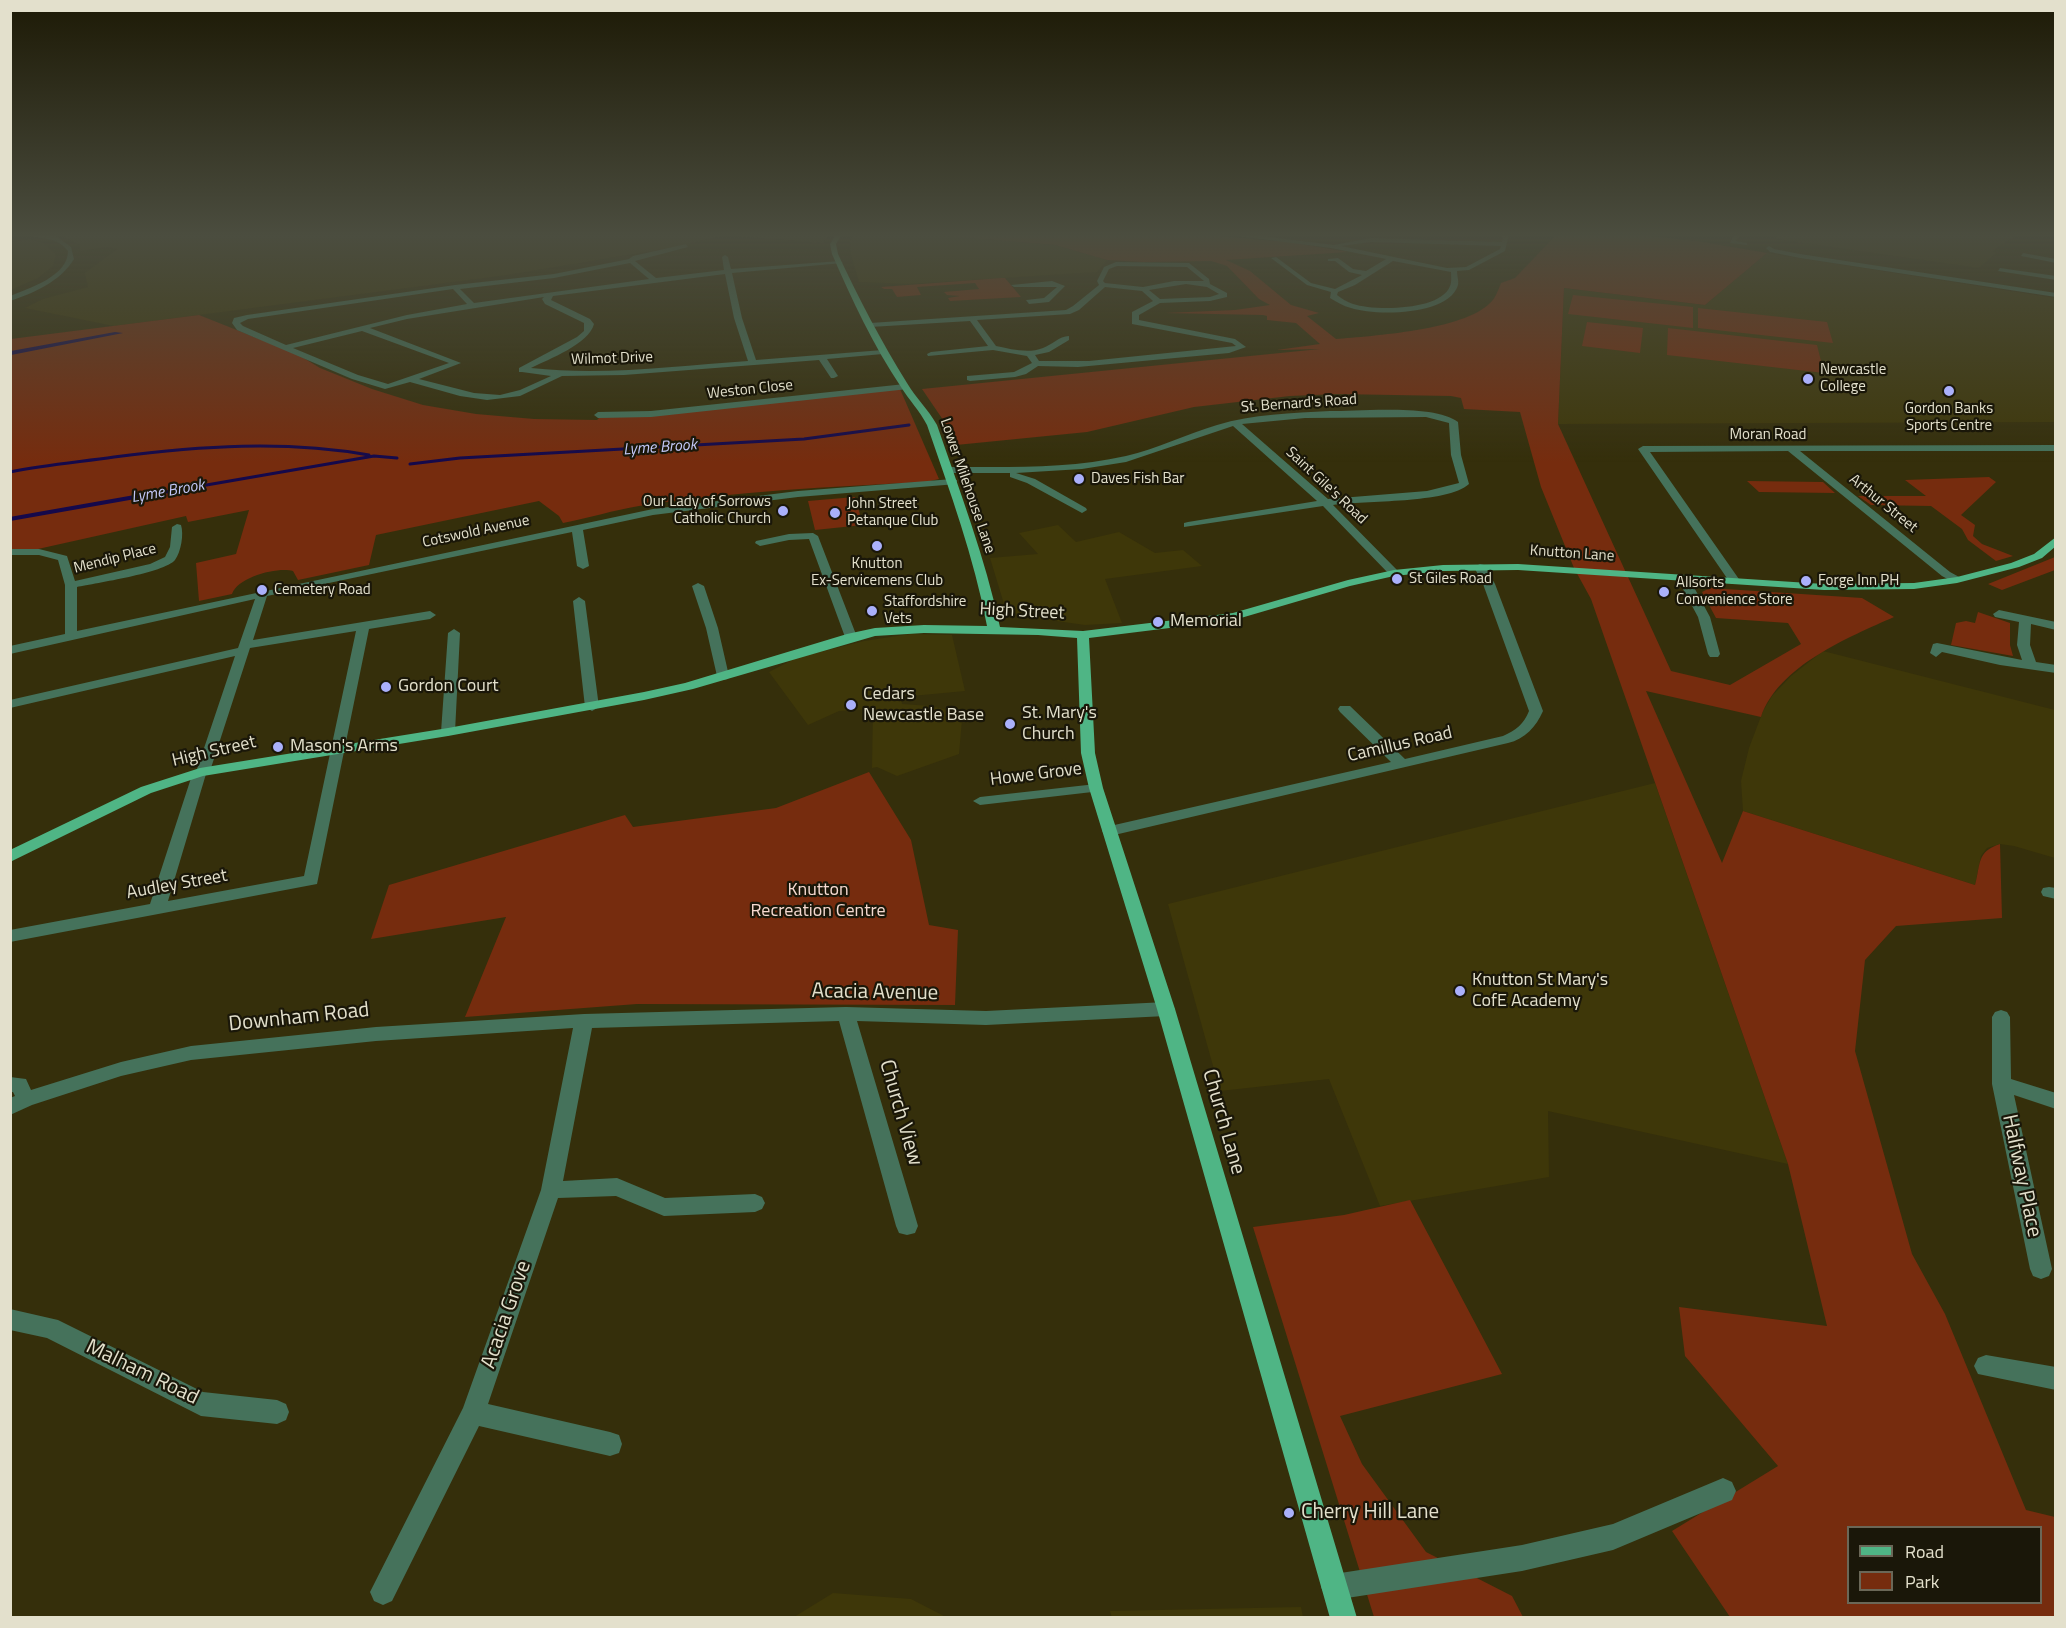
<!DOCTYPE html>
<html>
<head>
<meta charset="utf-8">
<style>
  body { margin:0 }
  #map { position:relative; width:2066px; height:1628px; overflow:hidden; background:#352f0b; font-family:"Titillium Web",sans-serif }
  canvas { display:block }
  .frame { position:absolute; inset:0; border:12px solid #e3e0cc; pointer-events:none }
  .legend { position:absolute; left:1847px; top:1526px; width:195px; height:78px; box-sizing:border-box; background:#1a1709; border:2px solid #6a6757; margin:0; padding:8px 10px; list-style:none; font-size:18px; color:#e3e0cc }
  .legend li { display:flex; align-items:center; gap:12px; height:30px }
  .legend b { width:30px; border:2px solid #6a6757 }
</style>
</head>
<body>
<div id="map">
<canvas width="2066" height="1628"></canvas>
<div class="frame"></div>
<ul class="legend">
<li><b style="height:8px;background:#4fb585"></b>Road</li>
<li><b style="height:16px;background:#762c0e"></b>Park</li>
</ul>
</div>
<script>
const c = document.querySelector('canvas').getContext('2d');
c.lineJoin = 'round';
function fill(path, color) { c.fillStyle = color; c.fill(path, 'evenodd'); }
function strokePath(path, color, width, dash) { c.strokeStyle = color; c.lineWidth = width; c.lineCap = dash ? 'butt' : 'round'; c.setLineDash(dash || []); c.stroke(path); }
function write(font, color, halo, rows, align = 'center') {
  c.font = font + ' "Titillium Web",sans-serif'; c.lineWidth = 4.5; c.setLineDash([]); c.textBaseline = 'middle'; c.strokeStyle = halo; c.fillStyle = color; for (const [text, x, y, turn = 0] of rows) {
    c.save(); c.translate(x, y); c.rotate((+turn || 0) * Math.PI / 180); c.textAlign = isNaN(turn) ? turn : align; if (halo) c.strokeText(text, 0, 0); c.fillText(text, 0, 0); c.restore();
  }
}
fill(new Path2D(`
  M 58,234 L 828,234 L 823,243 L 725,235 L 670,248 L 507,275 L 114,326 L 25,308 L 43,299 L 88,287 L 85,273 L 117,249 L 107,247 L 80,251 L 80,245 Z
  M 922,234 L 1055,245 L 1107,260 L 1097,272 L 909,284 L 859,282 L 851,255 L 850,241 L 853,235 Z
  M 1778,234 L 1891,235 L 2018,234 L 1992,251 L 1996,253 L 1979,268 L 1776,239 Z
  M 30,239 L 44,243 L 56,255 L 53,266 L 38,278 L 11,290 L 11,242 Z
  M 1767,253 L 2055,298 L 2055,422 L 1558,424 L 1564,288 L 1705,305 Z
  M 1058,525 L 1076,542 L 1119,532 L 1155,553 L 1183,550 L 1202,566 L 1105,579 L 1122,623 L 1085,625 L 1021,616 L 1009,610 L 1004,604 L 990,558 L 1038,554 L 1019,533 Z
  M 910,634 L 952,635 L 965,691 L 901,697 L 902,704 L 931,706 L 951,711 L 962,720 L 959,754 L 897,776 L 877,767 L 872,768 L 873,709 L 839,711 L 808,725 L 769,672 L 796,658 L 864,641 Z
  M 1823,651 L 2055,710 L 2055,858 L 2014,846 L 2000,844 L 1987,848 L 1981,856 L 1975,885 L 1743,811 L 1741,781 L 1749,748 L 1763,711 L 1772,696 L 1791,676 Z
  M 1655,783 L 1788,1164 L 1548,1111 L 1549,1177 L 1380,1206 L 1329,1079 L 1220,1091 L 1168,904 Z
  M 833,1593 L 911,1599 L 946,1617 L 794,1617 Z
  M 1301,1607 L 1303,1617 L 1112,1618 L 1110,1611 Z`), '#3e3709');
fill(new Path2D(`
  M 922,234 L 1204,235 L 1289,242 L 1348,252 L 1226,260 L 1250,271 L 1291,305 L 1319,313 L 1307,316 L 1336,339 C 1372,336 1464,330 1490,303 C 1496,298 1498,290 1501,283 L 1515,278 L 1557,234 L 1628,234 L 1697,241 L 1767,253 L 1705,305 L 1564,288 L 1558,424 L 1671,671 L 1730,685 L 1801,644 L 1788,623 L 1716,618 L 1702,592 L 1710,588 L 1862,598 L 1894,617 C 1849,637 1778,666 1761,717 L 1646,691 L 1722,863 L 1743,811 L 1975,885 C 1981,864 1976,852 2000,844 L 2002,918 L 1896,926 L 1865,960 L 1855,1051 L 1912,1254 L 1945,1314 L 2026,1510 L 2055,1517 L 2055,1617 L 1730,1617 L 1672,1531 L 1778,1466 L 1685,1356 L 1679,1307 L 1827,1326 L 1788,1164 L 1591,599 L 1574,568 L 1541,487 L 1520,412 L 1464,409 L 1461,398 L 1451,396 L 1337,394 L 1290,396 L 1194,407 L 1087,432 L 956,445 L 952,433 L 922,389 L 1320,349 L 1277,350 L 1320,344 L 1296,323 L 1267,320 L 1267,316 L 1263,315 L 1165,313 L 1235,310 L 1270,305 L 1259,299 L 1227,266 L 1211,261 L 1144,262 L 1107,260 L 1055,245 ZM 1848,1528 L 2040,1528 L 2040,1602 L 1848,1602 Z
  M 1001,278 L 1005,278 L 1021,297 L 950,301 L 948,298 L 960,296 L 947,295 L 944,292 L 979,289 L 975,283 L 917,287 L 921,295 L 897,297 L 892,289 L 884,289 L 881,287 Z
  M 1573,295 L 1693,307 L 1693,328 L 1568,314 Z
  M 1698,308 L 1827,322 L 1833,343 L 1698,328 Z
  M 199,315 L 297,354 L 320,368 L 372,389 L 423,405 L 476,414 L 534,419 L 597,420 L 600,417 L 900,389 L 939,479 L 926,482 C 830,487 734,491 639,506 C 614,510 589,518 563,523 L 559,516 L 539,501 L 376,535 L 369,565 L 298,580 L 293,571 C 277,567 238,577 232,594 L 199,601 L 196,563 L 236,554 L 249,510 L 188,522 L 186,516 L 11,555 L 11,339 Z
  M 1587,322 L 1643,328 L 1640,353 L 1582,346 Z
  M 1668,328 L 1817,345 L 1824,373 L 1667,355 Z
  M 1989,477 L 1996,482 L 1961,515 L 1975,525 L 1973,536 L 1982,544 L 2013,556 L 1996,561 L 1968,540 L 1962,529 L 1931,506 L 1871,505 L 1858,496 L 1926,496 L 1905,480 Z
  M 1747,481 L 1823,482 L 1835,493 L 1759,492 Z
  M 855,497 L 863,525 L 815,530 L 808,501 Z
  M 2055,557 L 2055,570 L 2002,590 L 1988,584 Z
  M 1978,612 L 2010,623 L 2010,645 L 2013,656 L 1951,645 L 1956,623 L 1966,621 L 1975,623 Z
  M 869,772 L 911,840 L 929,925 L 958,930 L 955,1005 L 637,1004 L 465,1017 L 506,917 L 371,939 L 389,885 L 625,815 L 633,827 L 776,808 Z
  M 1410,1200 L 1502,1374 L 1340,1416 L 1362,1464 L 1426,1552 L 1512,1596 L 1523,1617 L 1374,1617 L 1253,1227 L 1344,1215 Z`), '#762c0e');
fill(new Path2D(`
  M 115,332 L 123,333 L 11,355 L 11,351 Z`), '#15094b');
strokePath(new Path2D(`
  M 410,464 L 460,458 L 804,439 L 909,425
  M 10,472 C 44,465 79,462 114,457 C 200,446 284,440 369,455
  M 143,496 L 374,456 L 397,458`), '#15094b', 3);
strokePath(new Path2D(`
  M 10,519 L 152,494`), '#15094b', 4);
fill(new Path2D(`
  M 25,234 L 53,234 L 71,247 L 74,259 C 61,281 34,293 10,301 L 10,296 C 30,288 68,276 68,251 C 57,236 40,240 25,234 Z
  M 1222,234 L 1245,234 L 1334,245 L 1371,238 L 1502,242 L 1503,234 L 1509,234 L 1505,251 L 1469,270 L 1457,271 C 1457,275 1459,282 1458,285 C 1449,316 1375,316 1351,308 C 1343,306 1337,302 1330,298 L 1331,292 L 1307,285 L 1271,258 L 1276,257 L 1311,283 L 1335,289 L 1362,275 L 1349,272 L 1335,261 L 1328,261 L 1328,259 L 1338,258 L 1353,269 L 1366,271 L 1386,259 L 1331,248 ZM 1371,242 L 1501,246 L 1500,249 L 1466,267 L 1447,268 L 1341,246 ZM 1393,261 L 1451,272 C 1451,276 1452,282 1450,286 C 1441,311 1374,311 1353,304 C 1347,302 1342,299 1337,295 L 1338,292 L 1355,285 Z
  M 1734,234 L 1740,234 L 1736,241 L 1747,243 L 1747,245 L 1730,243 Z
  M 686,244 L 688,247 L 635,261 L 656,278 L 724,270 L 722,257 L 725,255 L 728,257 L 731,269 L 840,261 L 843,263 L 732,273 L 742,318 L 756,360 L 883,350 L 887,352 L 883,354 L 827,359 L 838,376 L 834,378 L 831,378 L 819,360 L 624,375 L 562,376 L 520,396 L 487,400 L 460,396 L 410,382 L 385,389 L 352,379 L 237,330 L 232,323 L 234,318 L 247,315 L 455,285 L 554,274 L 629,259 L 633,256 ZM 630,263 L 649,279 L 474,303 L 460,289 L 554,278 ZM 725,274 L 734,318 L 748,361 C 676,366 603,376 531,368 C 549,359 589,344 594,324 L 590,319 L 551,300 L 553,296 ZM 453,289 L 467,304 L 407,315 L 286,345 L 243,326 L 240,323 L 248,319 ZM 544,297 L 542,299 L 545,304 L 584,323 L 584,331 L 577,337 L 519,368 L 519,372 L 522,372 L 551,376 L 520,390 L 500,395 L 474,393 L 419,379 L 461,363 L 370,328 L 407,319 ZM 362,331 L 449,363 L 388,384 L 358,375 L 293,348 Z
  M 1769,246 L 1774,249 L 1800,254 L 2056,293 L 2056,297 L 1800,258 L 1770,252 L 1766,248 Z
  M 2023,253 L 2056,259 L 2056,263 L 2021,256 Z
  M 1116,262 L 1189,263 L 1209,279 L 1210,284 L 1227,293 L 1227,297 L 1210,301 L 1160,303 L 1139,315 L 1139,320 L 1235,339 L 1246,347 L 1229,353 L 1078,367 L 1038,366 L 1026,374 L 1015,377 L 970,381 L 967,380 L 967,376 L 1014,372 L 1032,363 L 1027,356 L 993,350 L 928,356 L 927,354 L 931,352 L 988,346 L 970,321 L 870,327 L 866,325 L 870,323 L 1066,310 L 1073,306 L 1099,285 L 1097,281 L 1104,267 ZM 1117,266 L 1187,267 L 1204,281 L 1174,281 L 1143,287 L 1105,283 L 1103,281 L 1109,269 ZM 1186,284 L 1207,287 L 1219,294 L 1210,297 L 1160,299 L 1149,290 ZM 1105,287 L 1142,291 L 1153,301 L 1132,312 L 1132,324 L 1232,343 L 1236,346 L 1089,361 L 1039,361 L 1035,355 L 1049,352 L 1069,340 L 1069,336 C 1059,336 1052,345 1043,348 C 1028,354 1011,349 996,346 L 977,320 L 1070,314 L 1079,310 Z
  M 2000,268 L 2056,276 L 2056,280 L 1998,271 Z
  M 1052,281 L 1065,286 L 1049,302 L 1029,304 L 1026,300 L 1044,298 L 1057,287 L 1014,287 L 1011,285 Z
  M 905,384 L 908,385 L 908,389 L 651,417 L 598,418 L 594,415 L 598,412 L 651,411 Z
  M 1330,411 C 1359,411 1436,404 1458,422 L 1461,455 L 1469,484 C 1447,504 1365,500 1333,505 L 1398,571 L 1398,575 L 1390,575 L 1323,506 L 1184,527 L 1184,523 L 1188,522 L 1317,501 L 1233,426 L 1126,462 L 1082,469 L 1016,473 L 1035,479 L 1086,508 L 1087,510 L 1082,513 L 1027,483 L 1010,477 L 1010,473 L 949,473 L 944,470 L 949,467 C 1008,467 1068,469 1126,456 C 1157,449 1186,434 1217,425 C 1253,414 1292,413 1330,411 ZM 1426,417 L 1449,423 L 1451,455 L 1459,483 L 1427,491 L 1328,499 L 1242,424 L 1305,418 Z
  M 2056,445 L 2056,451 L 1800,451 L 1950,572 L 1961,578 L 1961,582 L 1953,582 L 1942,576 L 1788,451 L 1650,452 L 1741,582 L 1739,584 L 1731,584 L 1638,449 L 1643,446 Z
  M 953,479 L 957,480 L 957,484 L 798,497 L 653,515 L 583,530 L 589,566 L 583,569 L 577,566 L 572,532 L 267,596 L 253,640 L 430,611 L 436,615 L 430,619 L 369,629 L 317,884 L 10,942 L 10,930 L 150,904 L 193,772 L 197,769 L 235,656 L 10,708 L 10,700 L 238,648 L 255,599 L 10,654 L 10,646 L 65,634 L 65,585 L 58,560 L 39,555 L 10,555 L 10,549 L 39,549 L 67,556 L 75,581 L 150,564 L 165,557 L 170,547 L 172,527 L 177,524 L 181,525 C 184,534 181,552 175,560 C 164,573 96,583 77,587 L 77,631 L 653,509 L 798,491 ZM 356,631 L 304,876 L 168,901 L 206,774 L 210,771 L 250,648 Z
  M 813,533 L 818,536 L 857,637 L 855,640 L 847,640 L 845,637 L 809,539 L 789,540 L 760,546 L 755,543 L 756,541 L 789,534 Z
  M 1480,564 L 1484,565 L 1495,584 L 1543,711 C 1536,727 1525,739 1508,743 L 1110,836 L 1105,834 L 1102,831 L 1105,828 L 1110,826 L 1391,762 L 1340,712 L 1338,709 L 1340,706 L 1350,706 L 1405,759 L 1503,736 C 1516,730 1524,724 1529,711 L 1483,584 L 1474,567 Z
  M 1683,575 L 1689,578 L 1710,617 L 1720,654 L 1718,657 L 1710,657 L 1708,654 L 1698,617 L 1677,578 Z
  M 698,583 L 704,586 L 718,628 L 729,676 L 728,679 L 723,680 L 717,676 L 706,628 L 692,586 Z
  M 579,597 L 585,601 L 599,707 L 592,711 L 585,707 L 573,601 Z
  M 1999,610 L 2056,622 L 2056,630 L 2031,624 L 2030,645 L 2036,662 L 2056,665 L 2056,673 L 2000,665 L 1942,652 L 1936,657 L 1930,653 L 1933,644 L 1937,643 L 2022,660 L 2017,645 L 2019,622 L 1995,617 L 1993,614 Z
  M 454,629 L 460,633 L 455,732 L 448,736 L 441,732 L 448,633 Z
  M 1096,784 L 1103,788 L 1101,791 L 980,805 L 973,801 L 980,797 Z
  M 2049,887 L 2056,888 L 2056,899 L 2043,896 L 2041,892 L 2043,888 Z
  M 1166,1002 L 1172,1004 L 1175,1009 L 1172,1014 L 1166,1016 L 986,1025 L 857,1021 L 918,1226 L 915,1233 L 907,1235 L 899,1233 L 896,1226 L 839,1021 L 592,1028 L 563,1181 L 617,1178 L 665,1198 L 755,1194 L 762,1197 L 765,1203 L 762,1209 L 755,1212 L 664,1216 L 616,1196 L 558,1198 L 488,1404 L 610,1432 L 619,1435 L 622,1444 L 619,1453 L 610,1456 L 479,1426 L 392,1601 L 383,1605 L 374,1601 L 370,1592 L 463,1408 L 541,1190 L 573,1028 L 376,1041 L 191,1060 L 121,1076 L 32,1105 L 10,1115 L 10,1098 L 15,1096 L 13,1092 L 10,1092 L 10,1077 L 26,1079 L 31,1090 L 121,1062 L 191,1046 L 376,1027 L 584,1014 L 846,1007 L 986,1011 Z
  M 2001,1010 L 2007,1012 L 2010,1017 L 2011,1079 L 2056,1093 L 2056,1109 L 2014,1095 L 2052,1269 L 2049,1276 L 2041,1279 L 2033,1276 L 2030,1269 L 1992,1084 L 1992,1017 L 1995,1012 Z
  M 10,1309 L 58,1320 L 203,1392 L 277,1400 L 286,1404 L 289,1412 L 286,1420 L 277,1424 L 201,1416 L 47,1338 L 10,1330 Z
  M 1986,1355 L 2056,1367 L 2056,1390 L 1978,1374 L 1974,1366 L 1978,1358 Z
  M 1723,1478 L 1732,1482 L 1736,1491 L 1732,1500 L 1613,1550 L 1522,1571 L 1334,1600 L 1325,1596 L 1321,1587 L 1325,1578 L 1334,1574 L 1522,1545 L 1613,1524 Z`), '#45725b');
fill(new Path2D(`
  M 836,234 L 842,234 L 836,244 L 838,254 C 859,299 881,341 907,383 C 916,398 928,409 937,425 C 960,492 985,557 1000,627 L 1083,631 L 1233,613 L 1348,580 L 1394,570 L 1443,565 L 1518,564 L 1824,584 L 1914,583 L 1957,577 L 2011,563 L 2034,554 L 2056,537 L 2056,546 L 2042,558 L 2019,567 L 1957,583 L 1914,589 L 1824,590 L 1518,570 L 1443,571 L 1394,576 L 1350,586 L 1234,620 L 1089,638 L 1095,753 L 1103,788 L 1175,1009 L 1357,1618 L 1330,1618 L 1157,1009 L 1089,788 L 1081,753 L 1077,638 L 1038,635 L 924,633 L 875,636 L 693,689 L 644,700 L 448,736 L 203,776 L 151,793 L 10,862 L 10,850 L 141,787 L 200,768 L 448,728 L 644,692 L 685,683 L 847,634 L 875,628 L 924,625 L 987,626 C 974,557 950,492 927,425 C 920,411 909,400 901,387 C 873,345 852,300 832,254 L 830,244 Z`), '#4fb585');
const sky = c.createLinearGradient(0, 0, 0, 462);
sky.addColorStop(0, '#1d1a06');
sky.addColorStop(0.51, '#4b4d3f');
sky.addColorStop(1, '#4b4d3f00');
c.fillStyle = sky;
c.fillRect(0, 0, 2066, 462);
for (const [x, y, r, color] of [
  [1808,379,6,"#aab0fb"],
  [1949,391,6,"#aab0fb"],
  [1079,479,6,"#aab0fb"],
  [783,511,6,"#aab0fb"],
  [835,513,6,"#aab0fb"],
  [877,546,6,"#aab0fb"],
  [1397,579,6,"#aab0fb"],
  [1806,581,6,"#aab0fb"],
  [262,590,6,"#aab0fb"],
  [1664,592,6,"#aab0fb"],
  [872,611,6,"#aab0fb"],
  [1158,622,6,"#aab0fb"],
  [386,687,6,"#aab0fb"],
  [851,705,6,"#aab0fb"],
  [1010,724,6,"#aab0fb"],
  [278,747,6,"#aab0fb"],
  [1460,991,6,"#aab0fb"],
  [1289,1513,6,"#aab0fb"]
]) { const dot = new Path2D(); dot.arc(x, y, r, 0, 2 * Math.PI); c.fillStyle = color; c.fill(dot); strokePath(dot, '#1a1709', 2); }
write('15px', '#e3e0cc', '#1a1709', [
  ["Wilmot Drive",612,359,-2],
  ["Weston Close",750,390,-6],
  ["St. Bernard's Road",1299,404,-4],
  ["Moran Road",1768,435],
  ["Lower Milehouse Lane",967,486,71],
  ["Saint Gile's Road",1326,486,43],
  ["Arthur Street",1883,504,39],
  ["Cotswold Avenue",476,532,-12],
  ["Knutton Lane",1572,554,4],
  ["Mendip Place",115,559,-14]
]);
write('15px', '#e3e0cc', '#1a1709', [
  ["Newcastle",1820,370],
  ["College",1820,387],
  ["Gordon Banks",1949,409,"center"],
  ["Sports Centre",1949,426,"center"],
  ["Daves Fish Bar",1091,479],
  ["Our Lady of Sorrows",771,502,"right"],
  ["Catholic Church",771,519,"right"],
  ["John Street",847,504],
  ["Petanque Club",847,521],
  ["Knutton",877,564,"center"],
  ["Ex-Servicemens Club",877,581,"center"],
  ["St Giles Road",1409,579],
  ["Forge Inn PH",1818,581],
  ["Allsorts",1676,583],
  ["Convenience Store",1676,600],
  ["Cemetery Road",274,590],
  ["Staffordshire",884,602],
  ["Vets",884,619]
], 'left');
write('italic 16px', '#c3c8f8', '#1a1709', [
  ["Lyme Brook",660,448,-4],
  ["Lyme Brook",168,492,-10]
]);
write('18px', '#e3e0cc', '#1a1709', [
  ["High Street",1022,612,3],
  ["Camillus Road",1400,745,-13],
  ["High Street",214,752,-13],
  ["Howe Grove",1036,775,-7],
  ["Audley Street",177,885,-10]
]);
write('18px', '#e3e0cc', '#1a1709', [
  ["Memorial",1170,622],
  ["Gordon Court",398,687],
  ["Cedars",863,695],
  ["Newcastle Base",863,716],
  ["St. Mary's",1022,714],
  ["Church",1022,735],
  ["Mason's Arms",290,747],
  ["Knutton St Mary's",1472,981],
  ["CofE Academy",1472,1002]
], 'left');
write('18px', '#f6dad0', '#1a1709', [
  ["Knutton",818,891],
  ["Recreation Centre",818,912]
]);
write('21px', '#e3e0cc', '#1a1709', [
  ["Acacia Avenue",875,993,1],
  ["Downham Road",299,1018,-6],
  ["Church View",900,1113,74],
  ["Church Lane",1223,1122,74],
  ["Halfway Place",2021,1176,78],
  ["Acacia Grove",507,1315,-71],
  ["Malham Road",142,1373,26]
]);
write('21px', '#e3e0cc', '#1a1709', [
  ["Cherry Hill Lane",1301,1513]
], 'left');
</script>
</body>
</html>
